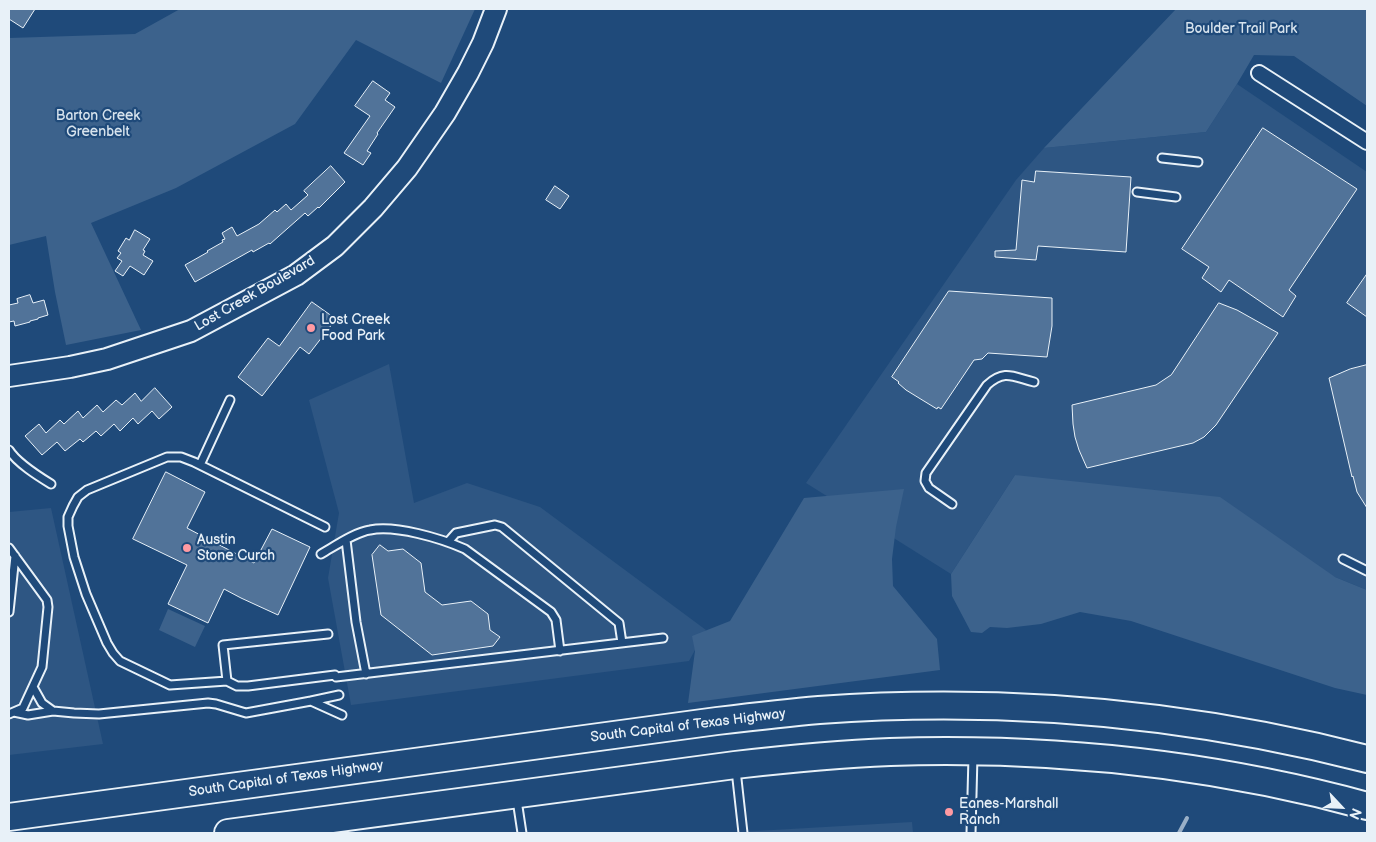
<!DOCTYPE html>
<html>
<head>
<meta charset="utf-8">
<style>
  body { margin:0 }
  #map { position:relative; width:1376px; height:842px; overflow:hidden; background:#1f4a7a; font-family:"Balsamiq Sans",sans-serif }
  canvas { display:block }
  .frame { position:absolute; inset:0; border:10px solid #e8f1f8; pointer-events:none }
  .north { position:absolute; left:1316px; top:782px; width:50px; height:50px; -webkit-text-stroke:4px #1f4a7a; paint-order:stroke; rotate:115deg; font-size:14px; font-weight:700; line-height:20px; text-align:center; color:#e8f1f8 }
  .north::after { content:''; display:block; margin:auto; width:18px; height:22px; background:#e8f1f8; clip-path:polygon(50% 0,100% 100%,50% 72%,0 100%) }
</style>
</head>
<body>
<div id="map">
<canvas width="1376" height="842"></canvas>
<div class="frame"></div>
<div class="north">N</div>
</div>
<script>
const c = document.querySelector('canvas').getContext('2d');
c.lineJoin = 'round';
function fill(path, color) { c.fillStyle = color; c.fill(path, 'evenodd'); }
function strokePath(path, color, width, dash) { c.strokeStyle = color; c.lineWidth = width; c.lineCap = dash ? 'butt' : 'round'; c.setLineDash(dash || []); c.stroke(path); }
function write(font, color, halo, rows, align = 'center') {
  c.font = font + ' "Balsamiq Sans",sans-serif'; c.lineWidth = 4.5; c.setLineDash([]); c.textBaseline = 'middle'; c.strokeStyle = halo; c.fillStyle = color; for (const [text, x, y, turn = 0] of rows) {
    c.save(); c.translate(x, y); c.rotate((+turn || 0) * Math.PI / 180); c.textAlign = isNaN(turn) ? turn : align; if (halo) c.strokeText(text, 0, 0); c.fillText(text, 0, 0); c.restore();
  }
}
fill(new Path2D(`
  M 1237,84 L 1367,172 L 1367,590 L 1335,577 L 1015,475 L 951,574 L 806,483 L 1016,180 L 1044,148 L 1206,132 Z
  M 389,364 L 414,503 L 467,483 L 540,507 L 706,630 L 689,661 L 351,705 L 328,578 L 339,513 L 309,400 Z
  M 51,508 L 103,744 L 9,755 L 9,512 Z
  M 912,822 L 913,833 L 721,833 Z`), '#2e5683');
fill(new Path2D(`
  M 180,9 L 475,9 L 441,83 L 356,40 L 295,124 L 176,188 L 91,223 L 141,330 L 66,345 L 55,292 L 46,236 L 9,245 L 9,38 L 135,34 Z
  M 1176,9 L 1367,9 L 1367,106 L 1294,56 L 1254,55 L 1237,84 L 1206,132 L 1044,148 Z
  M 1015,475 L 1220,497 L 1335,577 L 1367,590 L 1367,695 L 1335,688 L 1131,621 L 1080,612 L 1041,624 L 1007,628 L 990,627 L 982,633 L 971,632 L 952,596 L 951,574 Z
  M 904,489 L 896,527 L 892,559 L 893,586 L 937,639 L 940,670 L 688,703 L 695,651 L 692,636 L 730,621 L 804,498 Z
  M 168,609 L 205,626 L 195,647 L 159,630 Z`), '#3c628c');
strokePath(new Path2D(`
  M 1179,833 L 1187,818`), '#9ab0c7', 4);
const building = new Path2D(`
  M 9,9 L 35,9 L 23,28 L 9,19 Z
  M 373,81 L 390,93 L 385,100 L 395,107 L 377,133 L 378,134 L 367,151 L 371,153 L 363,165 L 344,153 L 370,116 L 355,106 Z
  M 1263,128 L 1357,189 L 1289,290 L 1296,296 L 1283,317 L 1229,280 L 1221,292 L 1202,278 L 1209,267 L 1182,249 Z
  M 331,166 L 345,182 L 319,208 L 318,207 L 308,216 L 305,213 L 270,244 L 269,243 L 253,252 L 252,250 L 195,282 L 185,265 L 208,252 L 207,251 L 223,242 L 222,240 L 225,239 L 222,233 L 232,227 L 237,236 L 259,224 L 275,210 L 277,212 L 286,204 L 291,210 L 308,195 L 304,191 Z
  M 1036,171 L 1131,177 L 1126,252 L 1038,246 L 1036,260 L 995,257 L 995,251 L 1016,250 L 1022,180 L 1034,182 Z
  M 555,186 L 569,196 L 560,209 L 546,200 Z
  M 135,230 L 150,239 L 143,250 L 145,251 L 143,255 L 153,261 L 144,275 L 130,266 L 123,276 L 115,271 L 122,261 L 117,258 L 121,253 L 118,251 L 126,238 L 129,240 Z
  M 1367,274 L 1367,317 L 1347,303 Z
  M 949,291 L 1052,298 L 1052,326 L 1047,357 L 988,353 L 982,359 L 974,360 L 941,409 L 938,407 L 937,409 L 919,398 L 906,390 L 898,383 L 899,382 L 892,377 Z
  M 30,295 L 33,303 L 44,300 L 48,315 L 38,318 L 38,319 L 30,321 L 30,322 L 15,326 L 14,321 L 9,322 L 9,305 L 18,303 L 17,299 Z
  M 312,302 L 336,319 L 309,354 L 300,347 L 262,396 L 238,377 L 268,338 L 279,346 Z
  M 1219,303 L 1237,310 L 1278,333 L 1216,425 L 1204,437 L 1193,443 L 1087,468 L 1079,450 L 1075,437 L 1073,424 L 1072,405 L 1156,385 L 1171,375 Z
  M 1367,365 L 1367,508 L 1357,492 L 1353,476 L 1352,477 L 1329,378 L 1350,369 Z
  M 155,388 L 172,407 L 159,419 L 152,411 L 138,424 L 133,418 L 120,431 L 114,424 L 101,436 L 96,431 L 83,442 L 80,439 L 65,451 L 57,442 L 42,455 L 25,436 L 39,424 L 46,433 L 60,420 L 64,424 L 78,411 L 83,418 L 97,405 L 103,412 L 116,400 L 122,405 L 135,393 L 141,401 Z
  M 166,472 L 205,492 L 187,528 L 206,538 L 254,563 L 272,529 L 310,547 L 278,615 L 241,598 L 224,589 L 208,623 L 168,604 L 187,565 L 133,539 Z
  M 380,545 L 388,551 L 403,549 L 421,563 L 425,592 L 442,605 L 471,601 L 488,614 L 490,630 L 500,637 L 493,646 L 432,655 L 381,615 L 372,555 Z`);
fill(building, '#517399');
strokePath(building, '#e8f1f8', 1);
const lane = new Path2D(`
  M 1162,158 L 1198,162
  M 1137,192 L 1176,197
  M 9,450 C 17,463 38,476 51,484
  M 200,465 L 230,400
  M 952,504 L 929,488 L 925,481 L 926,473 L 987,385 C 1005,369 1013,377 1034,382
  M 325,527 L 194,462 L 181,457 L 167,457 L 87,490 L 78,497 L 73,506 L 68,517 L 68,526 L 74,557 L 86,594 L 107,643 L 113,653 L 120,661 L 170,685 L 227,681 L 237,686 L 248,686 L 335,675
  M 346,540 L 356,622 L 366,674
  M 448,542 L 456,533 L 495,525 L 502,527 L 619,623 L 622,643
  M 9,548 L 47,600 L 48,607 L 42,667 L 23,708 L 9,714
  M 321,554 C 335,546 355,532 370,530 C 396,525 440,538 465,549 L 551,612 L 556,620 L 560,651
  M 1343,559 L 1367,571
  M 9,612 L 15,556
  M 336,677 L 663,638
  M 227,681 L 223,645 L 328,634
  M 339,695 L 311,701 L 342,715
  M 53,711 L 74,713 L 99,714 L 208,703 L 216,704 L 246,713 L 311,701
  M 14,712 L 28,715 L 53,711 L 42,703 L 33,687
  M 736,770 L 743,833
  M 517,800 L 522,833
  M 971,833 L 973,756`);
const street = new Path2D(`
  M 1259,73 L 1367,142`);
const secondary = new Path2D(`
  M 9,376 L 70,367 L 107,359 L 191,331 L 296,275 L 335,246 L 373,208 L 407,168 L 445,113 L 468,73 L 483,43 L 496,9`);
const highway = new Path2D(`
  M 9,817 L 717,721 C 751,717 785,713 819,710 C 1003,697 1188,713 1367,759
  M 228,833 L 735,765 C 787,759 838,754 890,752 C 1050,747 1213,764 1367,806`);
strokePath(lane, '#e8f1f8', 11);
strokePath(street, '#e8f1f8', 18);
strokePath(secondary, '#e8f1f8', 24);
strokePath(highway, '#e8f1f8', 30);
strokePath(lane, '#1f4a7a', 7);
strokePath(street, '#1f4a7a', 14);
strokePath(secondary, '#1f4a7a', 20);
strokePath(highway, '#1f4a7a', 26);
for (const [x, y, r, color] of [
  [311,328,5,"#ff9aa2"],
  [187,548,5,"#ff9aa2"],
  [949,812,5,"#ff9aa2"]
]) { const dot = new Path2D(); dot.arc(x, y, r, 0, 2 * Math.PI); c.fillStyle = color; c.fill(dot); strokePath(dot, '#1f4a7a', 2); }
write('14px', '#d7e3ed', '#1f4a7a', [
  ["Boulder Trail Park",1241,29],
  ["Barton Creek",98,116],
  ["Greenbelt",98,132]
]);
write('14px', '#e8f1f8', '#1f4a7a', [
  ["Lost Creek Boulevard",255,294,-30],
  ["South Capital of Texas Highway",688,726,-7],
  ["South Capital of Texas Highway",286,779,-8]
]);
write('14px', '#e8f1f8', '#1f4a7a', [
  ["Lost Creek",321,320],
  ["Food Park",321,336],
  ["Austin",197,540],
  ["Stone Curch",197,556],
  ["Eanes-Marshall",959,804],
  ["Ranch",959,820]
], 'left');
</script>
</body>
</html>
